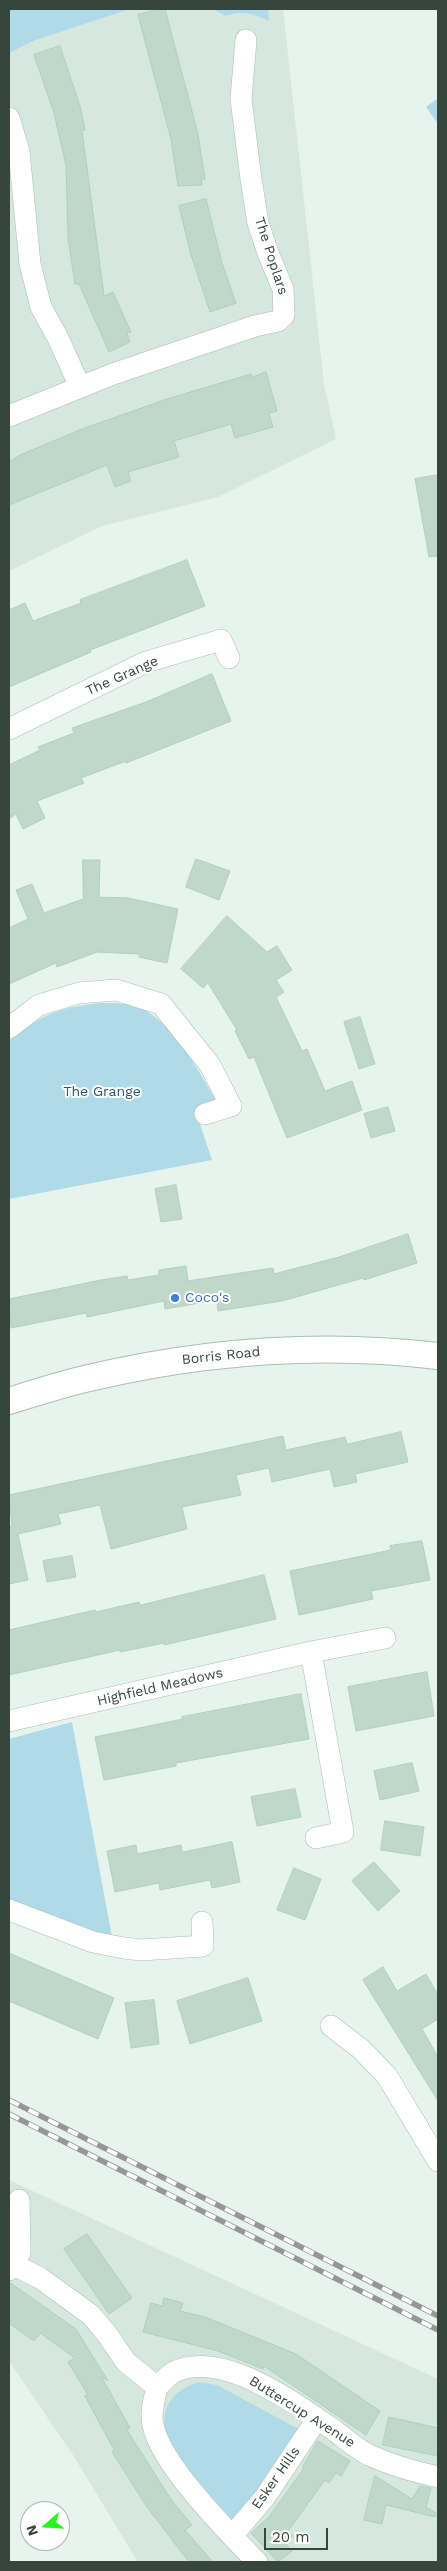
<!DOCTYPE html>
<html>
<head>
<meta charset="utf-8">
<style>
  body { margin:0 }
  #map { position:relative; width:447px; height:2571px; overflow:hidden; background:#e7f3ed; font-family:"Work Sans",sans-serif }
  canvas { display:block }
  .frame { position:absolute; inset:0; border:10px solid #36463d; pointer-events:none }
  .north { position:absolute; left:20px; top:2501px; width:50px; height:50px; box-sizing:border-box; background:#fff; border:1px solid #afb5b1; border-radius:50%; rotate:251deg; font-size:14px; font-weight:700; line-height:20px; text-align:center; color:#36463d }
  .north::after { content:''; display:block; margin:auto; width:18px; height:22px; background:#26f71a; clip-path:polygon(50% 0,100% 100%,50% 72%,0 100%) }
  .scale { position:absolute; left:264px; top:2528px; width:64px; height:22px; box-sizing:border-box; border:2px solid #36463d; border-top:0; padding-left:6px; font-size:15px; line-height:18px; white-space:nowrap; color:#36463d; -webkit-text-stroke:4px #fff; paint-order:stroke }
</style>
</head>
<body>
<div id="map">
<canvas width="447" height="2571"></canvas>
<div class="frame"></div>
<div class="north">N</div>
<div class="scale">20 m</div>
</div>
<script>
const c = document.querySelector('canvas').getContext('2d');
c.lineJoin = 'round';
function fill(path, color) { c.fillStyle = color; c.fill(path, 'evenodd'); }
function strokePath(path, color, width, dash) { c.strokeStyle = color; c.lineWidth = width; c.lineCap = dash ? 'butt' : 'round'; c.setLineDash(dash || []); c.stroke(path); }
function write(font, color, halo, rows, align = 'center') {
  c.font = font + ' "Work Sans",sans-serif'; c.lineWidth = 4; c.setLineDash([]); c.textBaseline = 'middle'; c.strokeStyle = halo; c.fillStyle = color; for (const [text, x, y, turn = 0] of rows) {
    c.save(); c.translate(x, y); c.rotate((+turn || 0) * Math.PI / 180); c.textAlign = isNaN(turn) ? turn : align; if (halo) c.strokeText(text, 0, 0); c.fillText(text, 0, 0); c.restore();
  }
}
fill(new Path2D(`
  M 9,9 L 283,9 L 324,384 L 336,439 L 218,497 L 102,526 L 9,571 Z
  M 9,2180 L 438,2379 L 438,2562 L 138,2562 L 73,2455 L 9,2361 Z`), '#d5e7de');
fill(new Path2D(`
  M 9,9 L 130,9 L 35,40 L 9,53 Z
  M 213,9 L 268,9 L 269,21 C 255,14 241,10 226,16 Z
  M 438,98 L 438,124 L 426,107 Z
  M 101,1003 C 115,1003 129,1003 143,1009 C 173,1024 199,1071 215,1099 L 195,1109 L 212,1160 L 9,1199 L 9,1041 C 39,1015 61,1007 101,1003 Z
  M 72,1722 L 112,1937 L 99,1936 L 9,1901 L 9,1739 Z
  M 198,2382 L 217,2385 L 302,2431 L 236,2524 C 217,2503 171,2454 165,2427 C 161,2403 178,2389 198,2382 Z`), '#b0dae7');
const building = new Path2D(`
  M 159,9 L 165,9 L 198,134 L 205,179 L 201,180 L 202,185 L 178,186 L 171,139 L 138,15 Z
  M 60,46 L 80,106 L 85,130 L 82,131 L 104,296 L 113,292 L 131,332 L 127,333 L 130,342 L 109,352 L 79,284 L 75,284 L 68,238 L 66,165 L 54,113 L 34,55 Z
  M 206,199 L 222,263 L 236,303 L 210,312 L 191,255 L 179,206 Z
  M 266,372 L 277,411 L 269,413 L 273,427 L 235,438 L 231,424 L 174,441 L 179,457 L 128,472 L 131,481 L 115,487 L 107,465 L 9,505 L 9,462 L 20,455 L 82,429 L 167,399 L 251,374 L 252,377 Z
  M 438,475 L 438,556 L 429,557 L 415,479 Z
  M 187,560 L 205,606 L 90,650 L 91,652 L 9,687 L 9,610 L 25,603 L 33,621 L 81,603 L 80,600 Z
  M 212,674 L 231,721 L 126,763 L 126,761 L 81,778 L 84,783 L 37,801 L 45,818 L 23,829 L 16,814 L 9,819 L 9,765 L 40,750 L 38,747 L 74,733 L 72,728 L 146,702 Z
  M 196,859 L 230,871 L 219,900 L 186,887 Z
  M 83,860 L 100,860 L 99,897 L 128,898 L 178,909 L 167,963 L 139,957 L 139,954 L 97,952 L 57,967 L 56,963 L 9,984 L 9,928 L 28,919 L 16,890 L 32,884 L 44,913 L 83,899 Z
  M 227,916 L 267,952 L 277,946 L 292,970 L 276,980 L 284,992 L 276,997 L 302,1051 L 307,1049 L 325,1091 L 352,1081 L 362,1110 L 287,1138 L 254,1057 L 249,1059 L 235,1031 L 237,1030 L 208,983 L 203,988 L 181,969 Z
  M 360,1017 L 375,1064 L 359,1069 L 344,1022 Z
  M 388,1107 L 395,1131 L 371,1138 L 364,1114 Z
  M 176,1185 L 182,1219 L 161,1222 L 155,1189 Z
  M 408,1234 L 417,1263 L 364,1280 L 363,1278 L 282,1301 L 218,1311 L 217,1300 L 165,1309 L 164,1301 L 87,1317 L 86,1313 L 11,1328 L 9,1299 L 101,1280 L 127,1276 L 128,1280 L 159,1275 L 159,1270 L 186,1266 L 188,1281 L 273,1268 L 274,1274 L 339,1257 Z
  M 401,1432 L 408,1462 L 355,1474 L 357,1482 L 334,1487 L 330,1469 L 272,1482 L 269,1468 L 236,1475 L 241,1495 L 182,1507 L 187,1529 L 111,1549 L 100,1505 L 58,1514 L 61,1524 L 18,1534 L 28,1580 L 9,1584 L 9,1527 L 12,1526 L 9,1495 L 283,1436 L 286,1450 L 345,1437 L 347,1444 Z
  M 422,1541 L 430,1580 L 371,1591 L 373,1599 L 299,1615 L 290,1571 L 391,1550 L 390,1546 Z
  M 72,1556 L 76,1577 L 47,1582 L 43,1561 Z
  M 264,1575 L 276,1619 L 164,1645 L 164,1643 L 120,1652 L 120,1650 L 9,1675 L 9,1630 L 95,1610 L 96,1612 L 139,1602 L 140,1605 Z
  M 427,1672 L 434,1716 L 356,1731 L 348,1687 Z
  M 301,1694 L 309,1739 L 176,1763 L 176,1766 L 104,1780 L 95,1737 L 183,1719 L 182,1717 Z
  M 412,1763 L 419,1791 L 380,1800 L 374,1771 Z
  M 295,1789 L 301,1817 L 257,1826 L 251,1797 Z
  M 385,1821 L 424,1827 L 420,1856 L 381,1850 Z
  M 232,1842 L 240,1882 L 212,1888 L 210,1880 L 160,1890 L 159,1883 L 115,1892 L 107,1851 L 136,1845 L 137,1854 L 181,1845 L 182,1852 Z
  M 374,1862 L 400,1891 L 378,1911 L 352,1881 Z
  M 294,1868 L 321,1879 L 305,1920 L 277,1910 Z
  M 9,1953 L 114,1998 L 98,2039 L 9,2001 Z
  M 383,1967 L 397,1991 L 426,1974 L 438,1995 L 438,2019 L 422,2029 L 438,2057 L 438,2101 L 363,1980 Z
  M 248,1978 L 262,2021 L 190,2044 L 177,2001 Z
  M 154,2000 L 159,2044 L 131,2048 L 125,2003 Z
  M 87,2234 L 132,2298 L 109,2314 L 64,2249 Z
  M 9,2282 L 76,2329 L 108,2381 L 101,2376 L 130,2428 L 127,2430 L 170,2498 L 192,2525 L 185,2530 L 213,2562 L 189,2562 L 147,2507 L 112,2452 L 114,2450 L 85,2396 L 88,2395 L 68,2362 L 75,2358 L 40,2333 L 34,2341 L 9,2323 Z
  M 164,2298 L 183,2303 L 180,2311 L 205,2317 L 296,2354 L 380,2411 L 366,2435 L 264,2366 L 263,2369 L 218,2351 L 143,2332 L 151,2303 L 162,2306 Z
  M 389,2417 L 438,2428 L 438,2456 L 383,2445 Z
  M 318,2441 L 350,2461 L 341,2476 L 336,2473 L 329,2483 L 325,2480 L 288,2531 L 293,2536 L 285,2543 L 292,2551 L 278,2562 L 251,2533 L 269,2517 L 304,2468 L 303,2467 Z
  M 375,2476 L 412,2499 L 420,2486 L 431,2488 L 426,2507 L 436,2513 L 435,2517 L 386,2505 L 382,2524 L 364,2520 Z`);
fill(building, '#c0d8c9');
strokePath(building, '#b0d0bd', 1);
const minor = new Path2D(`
  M 9,118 L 19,151 L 30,264 L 41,307 L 58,338 L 80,387
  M 9,416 L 113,374 L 255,326 L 278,321 L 284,315 L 283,289 L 268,253 L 258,223 L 251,179 L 241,99 L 246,40
  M 9,729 L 146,662 L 221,640 L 229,658
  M 9,1028 L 39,1005 L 79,993 L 116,990 L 161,1004 L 210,1065 L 231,1106 L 205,1114
  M 311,1652 L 385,1638
  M 9,1721 L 311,1652 L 343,1832 L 316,1838
  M 9,1910 L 93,1942 L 124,1948 L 141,1950 L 203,1946 L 202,1922
  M 331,2026 L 361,2049 L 387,2076 L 438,2161
  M 14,2265 L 20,2252 L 19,2200
  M 9,2270 L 14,2265 L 40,2278 L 91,2315 L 107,2334 L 126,2362 L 157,2387 C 162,2383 168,2375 174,2372 C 223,2349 296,2404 335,2431 C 346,2439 357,2449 369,2455 C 391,2465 415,2472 438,2477
  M 157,2387 C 154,2400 150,2413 153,2425 C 161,2465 228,2532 257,2562
  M 232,2536 L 265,2497 L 317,2419`);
const tertiary = new Path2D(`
  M 9,1401 C 35,1393 62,1384 89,1378 C 204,1351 320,1342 438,1356`);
strokePath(minor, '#aabfb3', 22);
strokePath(tertiary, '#aabfb3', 28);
strokePath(minor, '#fff', 21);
strokePath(tertiary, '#fff', 26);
const rail = new Path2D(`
  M 9,2100 L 438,2316
  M 9,2114 L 438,2330`);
strokePath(rail, '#969696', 5.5);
strokePath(rail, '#fff', 4, [11]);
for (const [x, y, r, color] of [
  [175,1298,5,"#3f7fe0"]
]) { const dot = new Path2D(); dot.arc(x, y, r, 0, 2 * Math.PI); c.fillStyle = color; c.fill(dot); strokePath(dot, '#fff', 2); }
write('14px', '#36463d', '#fff', [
  ["The Poplars",271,256,72],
  ["The Grange",122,676,-24],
  ["Borris Road",221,1356,-6],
  ["Highfield Meadows",160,1687,-13],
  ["Buttercup Avenue",302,2412,32],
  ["Esker Hills",276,2478,-55]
]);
write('14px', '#2a5778', '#fff', [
  ["The Grange",102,1092]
]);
write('14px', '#366cbe', '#fff', [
  ["Coco's",185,1298]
], 'left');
</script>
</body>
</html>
